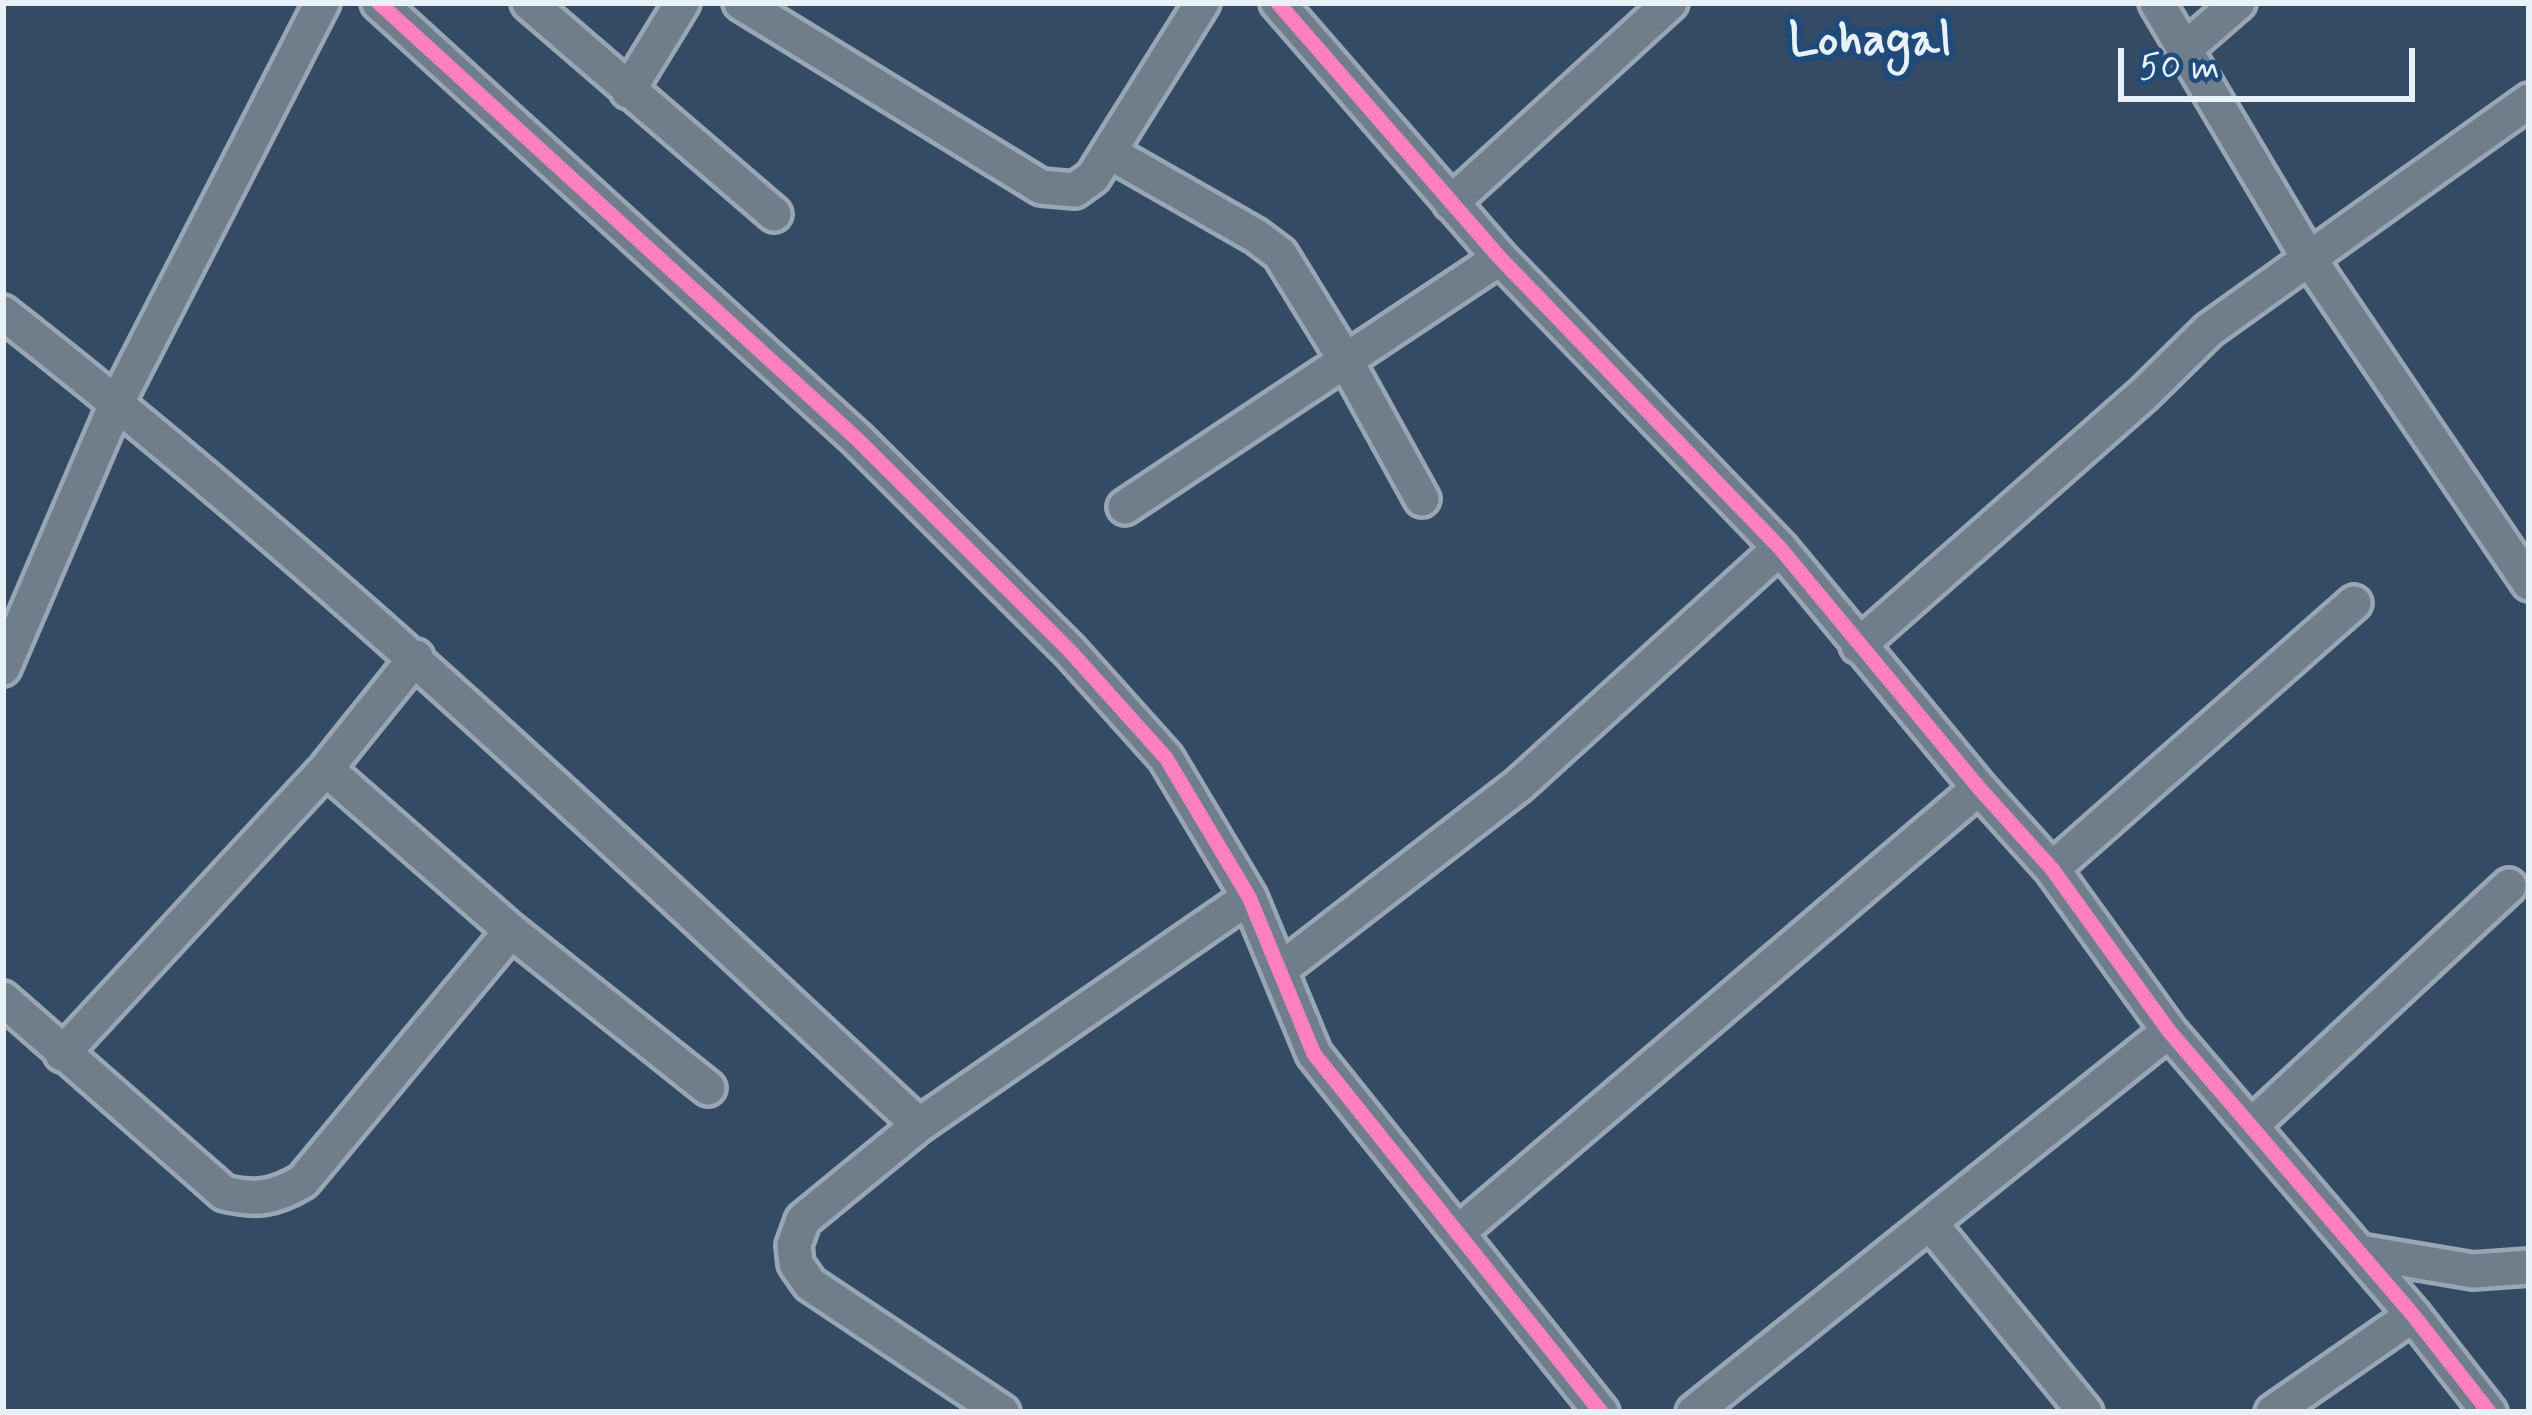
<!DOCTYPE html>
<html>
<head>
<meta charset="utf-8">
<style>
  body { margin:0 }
  #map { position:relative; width:2532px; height:1415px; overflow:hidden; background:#344b65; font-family:Mynerve,sans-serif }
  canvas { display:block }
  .frame { position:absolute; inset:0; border:6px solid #e8f1f8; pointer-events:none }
  .scale { position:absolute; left:2118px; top:48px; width:297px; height:54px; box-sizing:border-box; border:6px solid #e8f1f8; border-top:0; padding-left:15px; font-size:36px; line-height:42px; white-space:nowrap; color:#e8f1f8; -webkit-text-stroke:9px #1f4a7a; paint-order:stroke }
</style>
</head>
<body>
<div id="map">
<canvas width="2532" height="1415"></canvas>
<div class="frame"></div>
<div class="scale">50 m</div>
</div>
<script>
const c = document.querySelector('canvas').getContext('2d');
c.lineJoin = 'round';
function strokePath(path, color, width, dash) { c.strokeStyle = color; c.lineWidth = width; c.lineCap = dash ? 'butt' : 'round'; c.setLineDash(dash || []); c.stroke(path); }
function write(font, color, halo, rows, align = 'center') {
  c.font = font + ' Mynerve,sans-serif'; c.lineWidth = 12; c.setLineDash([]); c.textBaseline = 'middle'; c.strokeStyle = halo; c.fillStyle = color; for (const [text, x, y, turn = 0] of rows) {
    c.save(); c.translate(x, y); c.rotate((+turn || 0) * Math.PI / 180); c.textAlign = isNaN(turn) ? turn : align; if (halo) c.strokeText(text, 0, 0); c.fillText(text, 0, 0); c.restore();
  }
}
const street = new Path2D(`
  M 379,3 L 857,439 L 1070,651 L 1166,758 L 1249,897 L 1314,1054 L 1601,1412
  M 529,3 L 774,214
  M 741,3 L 1041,187 L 1075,190 L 1093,177 L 1202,3
  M 1278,3 L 1500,258 L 1780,548 L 1979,788 L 2052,869 L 2169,1031 L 2413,1315 L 2489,1412
  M 2157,3 L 2308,257 L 2529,583
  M 2185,49 L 2238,3
  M 628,91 L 682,3
  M 1109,152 L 1256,236 L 1280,254 L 1346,361 L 1422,499
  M 1451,203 L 1670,3
  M 3,313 C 325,565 620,847 919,1125
  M 1125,507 L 1500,258
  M 1858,646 L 2144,394 L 2209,330 L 2529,101
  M 3,668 L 117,402 L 322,3
  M 326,769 L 511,931
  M 2052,869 L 2354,603
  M 1280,970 L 1519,785 L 1780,548
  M 3,999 L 224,1193 C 256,1201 275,1198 303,1181 L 511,931 L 708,1088
  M 62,1054 L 326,769 L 416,657
  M 2251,1126 L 2509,886
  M 1930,1223 L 2085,1412
  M 1460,1231 L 1979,788
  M 2360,1252 L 2473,1271 L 2529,1267
  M 1002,1412 L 810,1284 L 796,1264 L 794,1245 L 803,1220 L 919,1125 L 1249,897
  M 1694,1412 L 2169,1031
  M 2273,1412 L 2413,1315`);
strokePath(street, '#9aa6b3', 42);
strokePath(street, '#707e8c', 33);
strokePath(new Path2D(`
  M 379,3 L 857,439 L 1070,651 L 1166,758 L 1249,897 L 1314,1054 L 1601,1412
  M 1278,3 L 1500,258 L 1780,548 L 1979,788 L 2052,869 L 2169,1031 L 2413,1315 L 2489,1412`), '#ff80c0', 15);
write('bold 48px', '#e8f1f8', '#1f4a7a', [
  ["Lohagal",1870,44]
]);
</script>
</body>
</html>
